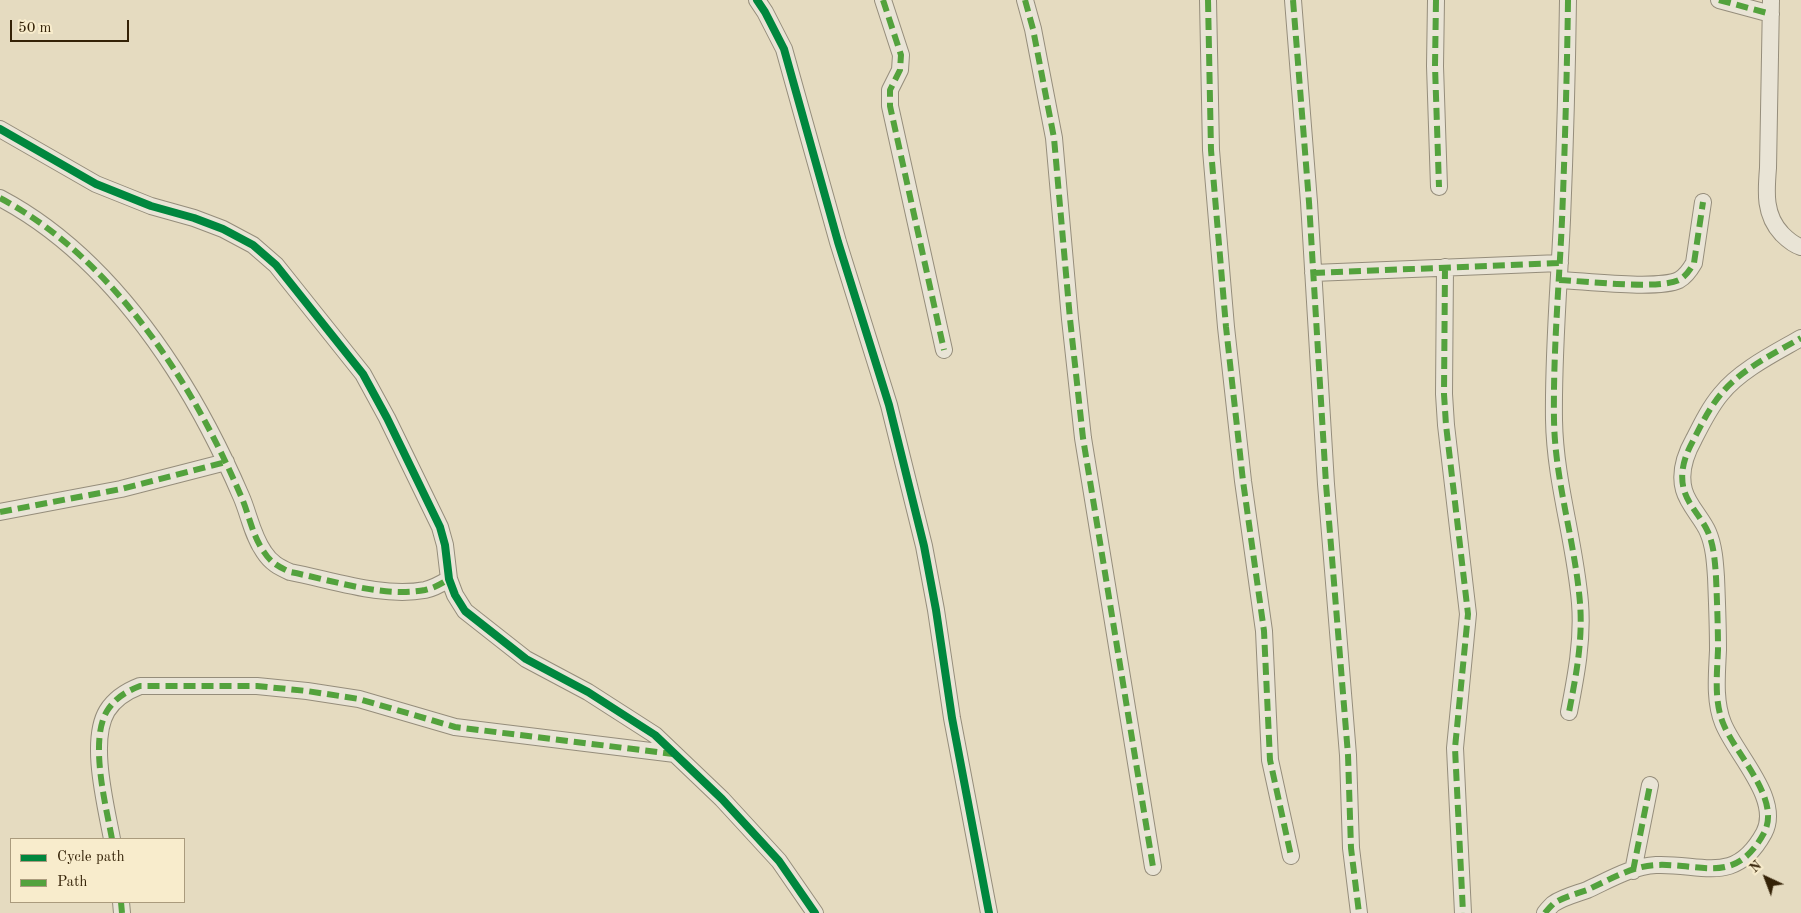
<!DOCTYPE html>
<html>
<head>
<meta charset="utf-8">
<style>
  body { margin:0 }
  #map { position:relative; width:1801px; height:913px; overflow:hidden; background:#e5dbc0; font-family:"Old Standard TT",serif }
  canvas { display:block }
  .legend { position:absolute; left:10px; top:838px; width:175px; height:65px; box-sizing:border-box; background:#f8eccc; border:1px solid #aa9b7d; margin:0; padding:6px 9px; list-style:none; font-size:15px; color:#342207 }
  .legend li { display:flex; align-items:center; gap:10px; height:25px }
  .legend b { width:25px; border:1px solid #aa9b7d }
  .north { position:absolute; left:1741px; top:853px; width:50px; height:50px; -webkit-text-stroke:4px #f8eccc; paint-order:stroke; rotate:317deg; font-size:14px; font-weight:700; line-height:20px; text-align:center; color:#342207 }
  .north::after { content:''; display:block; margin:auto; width:18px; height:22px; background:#342207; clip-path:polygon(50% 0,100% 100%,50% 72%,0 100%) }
  .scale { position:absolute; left:10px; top:20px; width:119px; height:22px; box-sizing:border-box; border:2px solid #342207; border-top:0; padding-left:6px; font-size:15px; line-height:18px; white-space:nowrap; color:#342207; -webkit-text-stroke:4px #f8eccc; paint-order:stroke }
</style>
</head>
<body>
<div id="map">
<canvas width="1801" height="913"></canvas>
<ul class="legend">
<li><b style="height:6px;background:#00873e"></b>Cycle path</li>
<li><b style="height:6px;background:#53a23d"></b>Path</li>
</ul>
<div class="north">N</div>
<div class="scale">50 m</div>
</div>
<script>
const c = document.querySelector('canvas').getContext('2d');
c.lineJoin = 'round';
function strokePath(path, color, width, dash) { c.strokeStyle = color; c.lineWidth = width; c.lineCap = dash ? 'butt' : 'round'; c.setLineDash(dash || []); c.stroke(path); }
const minor = new Path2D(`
  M 757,0 L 765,12 L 784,49 L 838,242 L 889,405 L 924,546 L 936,610 L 952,718 L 989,913
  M 883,0 L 901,55 L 900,70 L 890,90 L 890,106 L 944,350
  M 1025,0 L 1033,29 L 1054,138 L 1070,319 L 1083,438 L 1153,867
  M 1208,0 L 1211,150 L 1226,327 L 1243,481 L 1264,631 L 1270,760 L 1291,856
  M 1293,0 L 1309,202 L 1326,484 L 1348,755 L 1351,848 L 1359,913
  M 1436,0 L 1435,66 L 1439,187
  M 1568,0 C 1567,73 1565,146 1562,220 C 1559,286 1553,353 1554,420 C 1555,482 1575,541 1580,603 C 1583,640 1576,676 1569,712
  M 1719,0 L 1771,14
  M 1771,0 L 1768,168 C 1766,192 1764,215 1782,234 C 1787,239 1794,245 1801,247
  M 0,129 L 96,184 L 151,206 L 194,218 L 223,229 L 253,245 L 276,265 L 363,374 L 387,418 L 440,527 L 445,545 L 449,579 L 455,595 L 465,611 L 526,659 L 588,692 L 655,735 L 722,799 L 779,861 L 815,913
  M 0,198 C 72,236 130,301 174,369 C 200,409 222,452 241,496 C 249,514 252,535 264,552 C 271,563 279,567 290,572 C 332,580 383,598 425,590 C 434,588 441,584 449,579
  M 1445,267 L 1444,394 L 1446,425 L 1468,614 L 1455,748 L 1463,913
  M 1313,273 L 1560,263
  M 1559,280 C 1585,281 1658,290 1679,280 C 1686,276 1690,270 1694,263 L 1703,202
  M 0,512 L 121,489 L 226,462
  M 112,839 C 106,806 89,741 107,711 C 115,698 127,691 140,686 L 257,686 L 307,691 L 359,699 L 455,727 L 675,754
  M 1633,871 L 1650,785
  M 121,902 L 122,913
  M 1545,913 C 1547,910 1550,907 1553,904 C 1563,897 1576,894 1587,890 C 1609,880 1632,866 1656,865 C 1702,863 1735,886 1764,833 C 1782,799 1735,754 1723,723 C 1714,701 1717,674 1718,650 C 1718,626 1717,601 1716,577 C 1715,562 1714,546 1708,532 C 1702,518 1688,505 1684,490 C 1679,472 1685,455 1694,439 C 1702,423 1710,407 1721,394 C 1740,370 1775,353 1801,338`);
strokePath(minor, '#958d7b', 18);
strokePath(minor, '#e9e4d6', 16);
strokePath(new Path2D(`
  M 883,0 L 901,55 L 900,70 L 890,90 L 890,106 L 944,350
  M 1025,0 L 1033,29 L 1054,138 L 1070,319 L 1083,438 L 1153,867
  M 1208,0 L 1211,150 L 1226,327 L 1243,481 L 1264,631 L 1270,760 L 1291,856
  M 1293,0 L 1309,202 L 1326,484 L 1348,755 L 1351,848 L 1359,913
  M 1436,0 L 1435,66 L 1439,187
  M 1568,0 C 1567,73 1565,146 1562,220 C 1559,286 1553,353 1554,420 C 1555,482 1575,541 1580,603 C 1583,640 1576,676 1569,712
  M 1719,0 L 1771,14
  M 0,198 C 72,236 130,301 174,369 C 200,409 222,452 241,496 C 249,514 252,535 264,552 C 271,563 279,567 290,572 C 332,580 383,598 425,590 C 434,588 441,584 449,579
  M 1445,267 L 1444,394 L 1446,425 L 1468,614 L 1455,748 L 1463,913
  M 1313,273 L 1560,263
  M 1559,280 C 1585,281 1658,290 1679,280 C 1686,276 1690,270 1694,263 L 1703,202
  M 0,512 L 121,489 L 226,462
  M 112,839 C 106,806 89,741 107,711 C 115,698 127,691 140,686 L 257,686 L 307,691 L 359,699 L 455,727 L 673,754
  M 1633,871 L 1650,785
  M 121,902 L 122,913
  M 1545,913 C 1547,910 1550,907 1553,904 C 1563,897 1576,894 1587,890 C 1609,880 1632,866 1656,865 C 1702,863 1735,886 1764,833 C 1782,799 1735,754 1723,723 C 1714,701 1717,674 1718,650 C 1718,626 1717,601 1716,577 C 1715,562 1714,546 1708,532 C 1702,518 1688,505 1684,490 C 1679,472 1685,455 1694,439 C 1702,423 1710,407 1721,394 C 1740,370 1775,353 1801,338`), '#53a23d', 6, [12, 6]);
strokePath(new Path2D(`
  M 757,0 L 765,12 L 784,49 L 838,242 L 889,405 L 924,546 L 936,610 L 952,718 L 989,913
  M 0,129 L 96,184 L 151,206 L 194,218 L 223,229 L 253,245 L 276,265 L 363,374 L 387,418 L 440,527 L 445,545 L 449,579 L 455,595 L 465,611 L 526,659 L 588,692 L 655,735 L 722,799 L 779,861 L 815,913`), '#00873e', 8);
</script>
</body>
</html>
